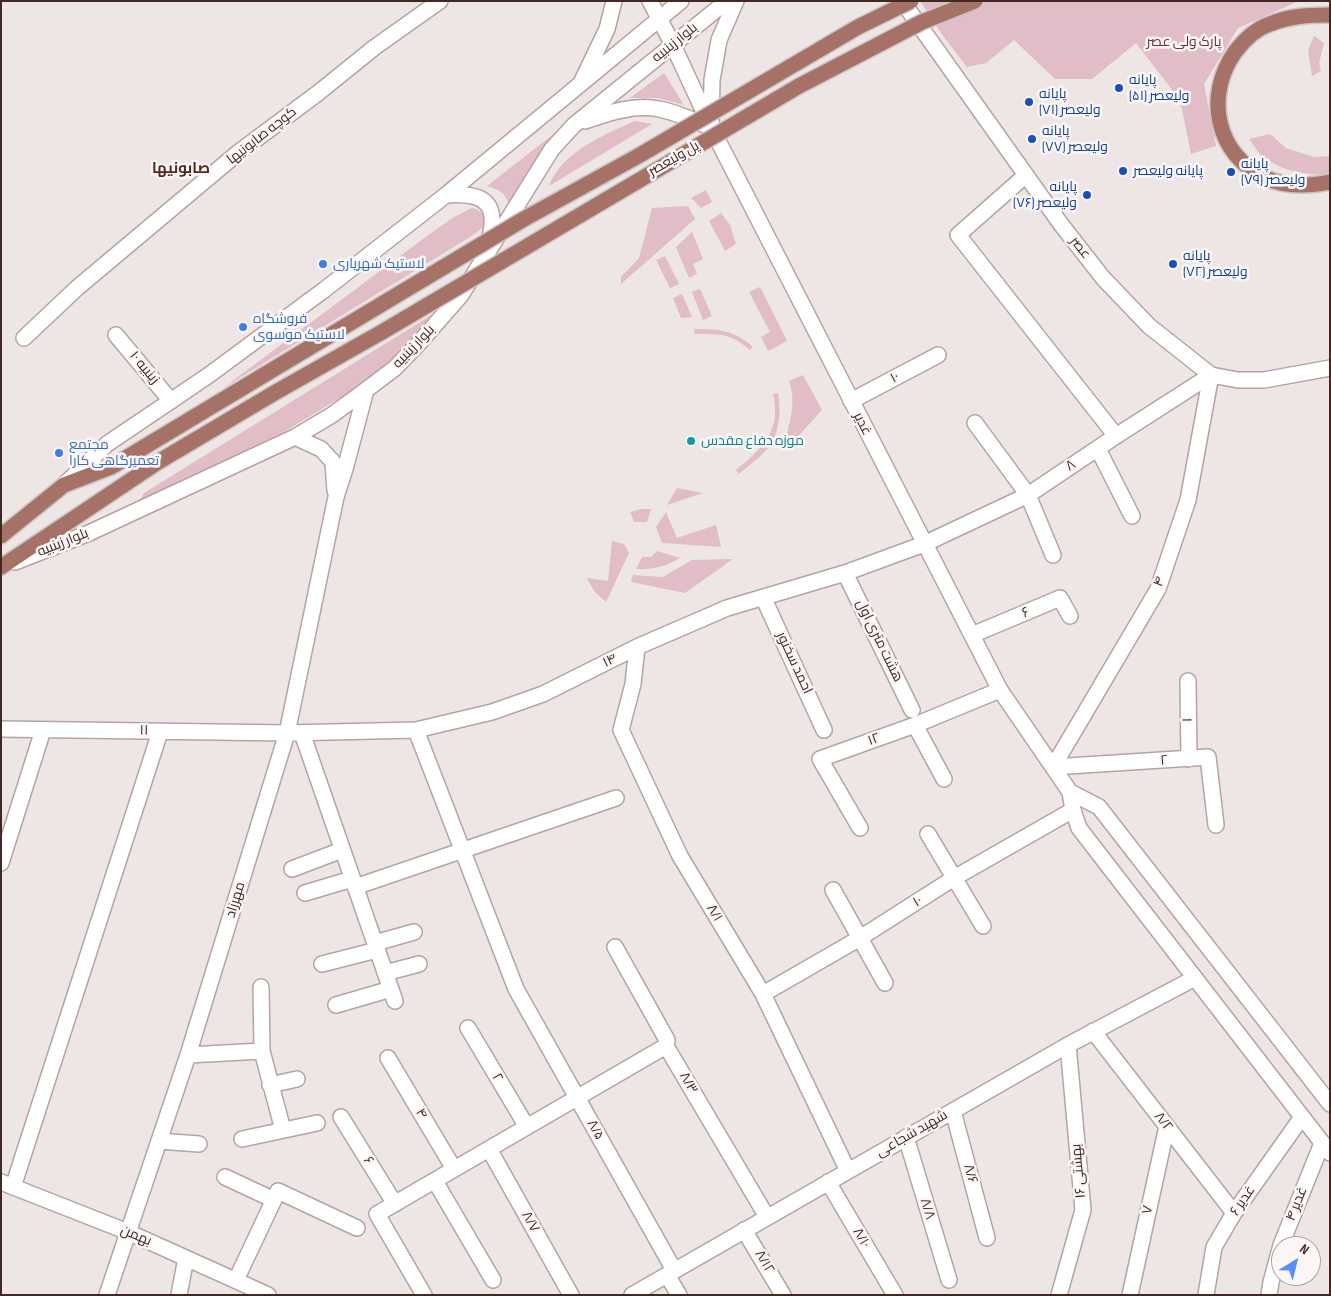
<!DOCTYPE html>
<html>
<head>
<meta charset="utf-8">
<style>
  body { margin:0 }
  #map { position:relative; width:1331px; height:1296px; overflow:hidden; background:#eee5e5; font-family:"Sofia Sans Condensed",sans-serif }
  canvas { display:block }
  .frame { position:absolute; inset:0; border:2px solid #412823; pointer-events:none }
  .north { position:absolute; left:1271px; top:1236px; width:50px; height:50px; box-sizing:border-box; background:#faf6f6; border:1px solid #b0a4a2; border-radius:50%; rotate:36deg; font-size:14px; font-weight:700; line-height:20px; text-align:center; color:#412823 }
  .north::after { content:''; display:block; margin:auto; width:18px; height:22px; background:#598df8; clip-path:polygon(50% 0,100% 100%,50% 72%,0 100%) }
</style>
</head>
<body>
<div id="map">
<canvas width="1331" height="1296"></canvas>
<div class="frame"></div>
<div class="north">N</div>
</div>
<script>
const c = document.querySelector('canvas').getContext('2d');
c.lineJoin = 'round';
function fill(path, color) { c.fillStyle = color; c.fill(path, 'evenodd'); }
function strokePath(path, color, width, dash) { c.strokeStyle = color; c.lineWidth = width; c.lineCap = dash ? 'butt' : 'round'; c.setLineDash(dash || []); c.stroke(path); }
function write(font, color, halo, rows, align = 'center') {
  c.font = font + ' "Sofia Sans Condensed",Cairo,sans-serif'; c.lineWidth = 5; c.setLineDash([]); c.textBaseline = 'middle'; c.strokeStyle = halo; c.fillStyle = color; for (const [text, x, y, turn = 0] of rows) {
    c.save(); c.translate(x, y); c.rotate((+turn || 0) * Math.PI / 180); c.textAlign = isNaN(turn) ? turn : align; if (halo) c.strokeText(text, 0, 0); c.fillText(text, 0, 0); c.restore();
  }
}
fill(new Path2D(`
  M 920,1 L 1299,1 L 1238,28 L 1204,84 L 1216,146 L 1191,154 L 1180,100 L 1136,43 L 1092,79 L 1055,79 L 1014,40 L 986,63 L 967,67 L 943,36 Z
  M 1314,36 L 1324,43 L 1319,63 L 1321,71 L 1312,76 L 1308,50 Z
  M 664,73 L 684,105 L 658,98 L 630,98 Z
  M 635,121 L 652,124 L 549,186 C 562,152 603,135 635,121 Z
  M 564,126 L 509,205 C 505,192 499,190 487,186 Z
  M 1270,134 L 1286,148 L 1314,157 L 1330,156 L 1330,174 C 1306,176 1280,171 1261,155 C 1257,151 1253,144 1249,139 Z
  M 706,190 L 712,202 L 701,208 L 691,198 Z
  M 688,206 L 695,219 L 621,284 L 621,277 L 639,258 L 652,208 Z
  M 472,208 C 482,210 484,215 486,224 L 475,234 L 223,388 L 427,236 L 454,217 Z
  M 721,213 L 730,225 L 736,244 L 725,251 L 709,221 Z
  M 692,232 L 703,259 L 693,264 L 697,274 L 689,278 L 676,247 Z
  M 665,256 L 679,284 L 670,288 L 656,260 Z
  M 760,287 L 787,341 L 768,351 L 761,337 L 770,332 L 749,292 Z
  M 700,289 L 712,316 L 703,320 L 692,292 Z
  M 682,294 L 692,317 L 681,318 L 673,298 Z
  M 438,311 L 410,343 L 363,384 L 277,436 L 140,500 L 144,493 Z
  M 694,329 C 720,329 733,330 753,347 L 750,350 C 732,334 718,333 695,334 Z
  M 803,375 L 822,410 L 793,442 L 786,438 C 791,418 796,401 789,381 Z
  M 778,393 C 781,409 780,429 771,444 C 764,455 749,465 739,474 L 736,470 C 762,449 782,430 773,394 Z
  M 677,488 L 703,493 L 667,505 Z
  M 641,509 L 651,509 L 647,522 L 634,522 L 630,512 Z
  M 666,512 L 677,538 L 716,525 L 721,547 L 662,543 L 656,527 Z
  M 612,541 L 624,544 L 629,553 L 606,602 L 594,591 L 587,578 L 608,581 Z
  M 657,551 L 680,558 C 667,566 651,570 636,569 L 642,557 L 651,557 Z
  M 733,559 L 685,593 L 631,582 L 633,575 L 663,577 L 692,560 Z`), '#e0bdc7');
const street = new Path2D(`
  M 1026,175 L 958,235 L 1116,436
  M 116,335 L 171,401
  M 24,338 L 77,288 L 239,152 L 318,93 L 375,47 L 440,1
  M 851,401 L 938,355
  M 975,423 L 1028,495 L 1053,555
  M 295,437 L 321,449 L 333,462 L 335,491
  M 1098,449 L 1132,516
  M 845,573 L 912,710
  M 763,597 L 824,730
  M 972,635 L 1060,598 L 1070,616
  M 637,647 L 633,684 L 621,730 L 680,856 L 763,994 L 848,1171
  M 1188,681 L 1189,759
  M 915,725 L 944,779
  M 1,729 L 287,733 L 416,730 L 492,712 L 543,694 L 637,647 L 727,608 L 845,573 L 924,544 L 1028,495 L 1116,436 L 1211,375 L 1149,326 L 1103,278 L 1060,223 L 902,1
  M 416,730 L 516,989 L 674,1270
  M 302,733 L 395,1001
  M 1053,767 L 1208,757 L 1216,825
  M 860,828 L 820,759 L 915,725 L 1000,690
  M 928,834 L 983,926
  M 1,863 L 43,730
  M 292,869 L 342,850
  M 355,887 L 616,798
  M 833,890 L 885,983
  M 305,893 L 352,879
  M 375,943 L 414,932
  M 615,947 L 667,1040 L 666,1046 L 767,1217
  M 322,964 L 377,950
  M 385,973 L 419,964
  M 261,987 L 262,1051 L 283,1130
  M 763,994 L 860,938 L 954,878 L 1073,810
  M 336,1005 L 391,989
  M 468,1028 L 527,1127
  M 1093,1031 L 1234,1213
  M 188,1055 L 262,1051
  M 388,1058 L 454,1169
  M 270,1085 L 297,1079
  M 953,1111 L 987,1238
  M 341,1117 L 395,1204
  M 906,1137 L 949,1280
  M 242,1139 L 317,1123
  M 159,1141 L 199,1144
  M 489,1149 L 571,1295
  M 225,1177 L 274,1200
  M 435,1181 L 493,1280
  M 1,1182 L 128,1232 L 268,1295
  M 828,1182 L 895,1295
  M 13,1187 L 160,732
  M 744,1230 L 783,1295
  M 667,1275 L 679,1295
  M 236,1280 L 278,1191 L 357,1228
  M 107,1295 L 188,1055 L 287,733 L 336,497 L 345,469 L 366,390
  M 179,1295 L 186,1258
  M 424,1295 L 377,1214 L 666,1046
  M 632,1295 L 1068,1045 L 1195,978
  M 1059,1295 L 1083,1210 L 1068,1045
  M 1130,1295 L 1167,1126
  M 1206,1295 L 1214,1247 L 1234,1213 L 1302,1117
  M 1269,1295 L 1271,1282 L 1281,1245 L 1322,1143`);
const secondary = new Path2D(`
  M 650,1 L 673,45 L 711,127 L 1000,690 L 1070,792 L 1099,807 L 1330,1104
  M 582,81 L 607,29 L 614,1
  M 585,121 C 608,113 634,104 659,109 C 676,112 694,121 711,127 L 712,80 L 719,40 L 736,1
  M 446,195 C 486,192 500,204 488,244
  M 64,485 L 107,444 L 209,375 L 324,290 L 446,195 L 681,1
  M 15,562 L 89,533 L 295,437 L 332,415 L 366,390 L 395,368 L 419,343 L 461,295 L 552,149 L 574,125 L 727,1
  M 1053,767 L 1158,589 L 1188,500 L 1211,375 L 1238,380 L 1264,380 L 1330,368
  M 1070,792 L 1073,810 L 1079,828 L 1330,1153`);
const primary = new Path2D(`
  M 1330,15 C 1309,15 1289,16 1270,24 C 1255,29 1244,40 1235,52 C 1204,96 1216,155 1266,178 C 1285,187 1309,186 1330,182
  M 1,536 L 64,485 L 111,467 L 382,304
  M 1,567 L 158,462 L 276,392 L 382,332`);
strokePath(street, '#b3a5a3', 18);
strokePath(secondary, '#b8a29f', 18);
strokePath(primary, '#cac3c1', 18);
strokePath(street, '#fff', 15);
strokePath(secondary, '#fff', 15);
strokePath(primary, '#a67267', 15);
const primaryBridge = new Path2D(`
  M 382,304 L 524,219 L 640,155 L 858,27 L 911,1
  M 382,332 L 799,86 L 922,22 L 975,1`);
strokePath(primaryBridge, '#cac3c1', 18, []);
strokePath(primaryBridge, '#a67267', 15);
for (const [x, y, r, color] of [
  [1119,88,5,"#1a4fb4"],
  [1029,102,5,"#1a4fb4"],
  [1032,139,5,"#1a4fb4"],
  [1123,171,5,"#1a4fb4"],
  [1231,172,5,"#1a4fb4"],
  [1087,195,5,"#1a4fb4"],
  [323,264,5,"#3f7fe0"],
  [1173,264,5,"#1a4fb4"],
  [243,327,5,"#3f7fe0"],
  [691,441,5,"#0f9aa8"],
  [59,453,5,"#3f7fe0"]
]) { const dot = new Path2D(); dot.arc(x, y, r, 0, 2 * Math.PI); c.fillStyle = color; c.fill(dot); strokePath(dot, '#faf6f6', 2); }
write('14px', '#7a2b39', '#faf6f6', [
  ["پارک ولی عصر",1184,42]
]);
write('14px', '#412823', '#faf6f6', [
  ["بلوار زینبیه",675,43,-39],
  ["کوچه صابونیها",262,136,-38],
  ["پل ولیعصر",674,159,-30],
  ["عصر",1080,248,52],
  ["بلوار زینبیه",414,347,-46],
  ["زینبیه ۱۰",144,368,50],
  ["۱۰",895,378,-28],
  ["غدیر",862,424,63],
  ["۸",1071,466,-34],
  ["بلوار زینبیه",63,543,-22],
  ["۴",1160,582,-69],
  ["۶",1026,613,-23],
  ["هشت متری اول",879,641,64],
  ["۱۴",610,661,-26],
  ["احمد سخنور",794,663,65],
  ["۱",1188,720,-91],
  ["۱۱",144,731,1],
  ["۱۲",874,740,-20],
  ["۲",1164,761,-4],
  ["مهرزاد",236,900,-73],
  ["۱۰",918,902,-32],
  ["۸/۱",714,913,59],
  ["۲",497,1078,60],
  ["۸/۳",688,1083,60],
  ["۴",421,1114,59],
  ["۸/۲",1163,1122,52],
  ["۸/۵",595,1130,61],
  ["شهید شجاعی",912,1134,-30],
  ["۶",368,1161,58],
  ["۱۶ بهشتی",1079,1171,-95],
  ["۸/۶",970,1174,75],
  ["غدیر ۶",1243,1201,-56],
  ["غدیر ۴",1297,1204,-68],
  ["۸/۸",927,1209,73],
  ["۷",1148,1210,-78],
  ["۸/۷",530,1222,61],
  ["بهمن",136,1236,23],
  ["۸/۱۰",861,1238,59],
  ["۸/۱۲",764,1262,59]
]);
write('14px', '#164399', '#faf6f6', [
  ["پایانه",1129,80],
  ["ولیعصر (۵۱)",1129,96],
  ["پایانه",1039,94],
  ["ولیعصر (۷۱)",1039,110],
  ["پایانه",1042,131],
  ["ولیعصر (۷۷)",1042,147],
  ["پایانه",1241,164],
  ["ولیعصر (۷۹)",1241,180],
  ["پایانه ولیعصر",1133,171],
  ["پایانه",1077,187,"right"],
  ["ولیعصر (۷۶)",1077,203,"right"],
  ["پایانه",1183,256],
  ["ولیعصر (۷۲)",1183,272]
], 'left');
write('14px', '#366cbe', '#faf6f6', [
  ["لاستیک شهریاری",333,264],
  ["فروشگاه",253,319],
  ["لاستیک موسوی",253,335],
  ["مجتمع",69,445],
  ["تعمیرگاهی کارا",69,461]
], 'left');
write('14px', '#0d838f', '#faf6f6', [
  ["موزه دفاع مقدس",701,441]
], 'left');
write('bold 15px', '#55281d', '#faf6f6', [
  ["صابونیها",181,169]
]);
</script>
</body>
</html>
